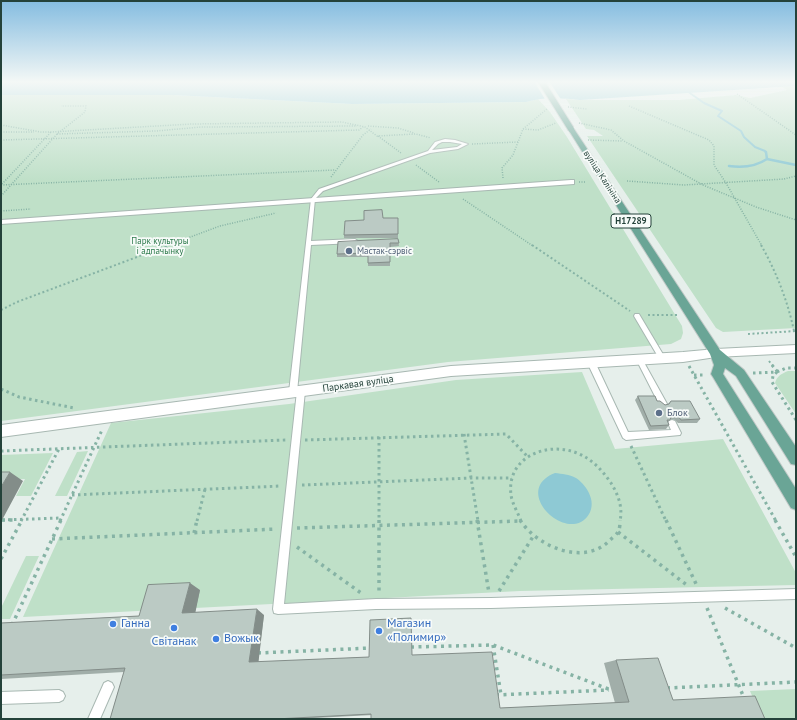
<!DOCTYPE html>
<html>
<head>
<meta charset="utf-8">
<style>
  body { margin:0 }
  #map { position:relative; width:797px; height:720px; overflow:hidden; background:#e6efeb; font-family:"PT Sans",sans-serif }
  canvas { display:block }
  .frame { position:absolute; inset:0; border:2px solid #24423a; pointer-events:none }
</style>
</head>
<body>
<div id="map">
<canvas width="797" height="720"></canvas>
<div class="frame"></div>
</div>
<script>
const c = document.querySelector('canvas').getContext('2d');
c.lineJoin = 'round';
function fill(path, color) { c.fillStyle = color; c.fill(path, 'evenodd'); }
function strokePath(path, color, width, dash) { c.strokeStyle = color; c.lineWidth = width; c.lineCap = dash ? 'butt' : 'round'; c.setLineDash(dash || []); c.stroke(path); }
function write(font, color, halo, rows, align = 'center') {
  c.font = font + ' "PT Sans",sans-serif'; c.lineWidth = 3.5; c.setLineDash([]); c.textBaseline = 'middle'; c.strokeStyle = halo; c.fillStyle = color; for (const [text, x, y, turn = 0] of rows) {
    c.save(); c.translate(x, y); c.rotate((+turn || 0) * Math.PI / 180); c.textAlign = isNaN(turn) ? turn : align; if (halo) c.strokeText(text, 0, 0); c.fillText(text, 0, 0); c.restore();
  }
}
fill(new Path2D(`
  M 796,86 L 796,328 L 723,332 L 716,328 L 587,136 L 603,136 L 594,130 L 586,129 L 566,99 L 580,100 L 679,100 L 736,95 L 750,98 L 787,90 L 782,87 Z
  M 1,95 L 172,95 L 352,104 L 526,102 L 538,99 L 550,112 L 567,137 L 682,326 L 683,333 L 681,339 L 671,344 L 448,362 L 1,421 Z
  M 788,371 L 796,371 L 796,414 L 775,383 C 777,376 781,374 788,371 Z
  M 582,372 L 615,449 L 723,439 L 796,573 L 796,585 L 520,591 L 23,617 L 111,423 L 289,404 L 456,380 Z
  M 88,451 L 67,496 L 55,496 L 77,452 Z
  M 53,453 L 31,496 L 16,496 L 25,479 L 1,480 L 1,455 Z
  M 26,556 L 39,556 L 10,619 L 1,619 L 1,608 Z
  M 796,689 L 796,719 L 762,719 L 750,691 Z`), '#bfe0c8');
fill(new Path2D(`
  M 1,81 L 796,81 L 796,86 L 580,100 C 562,98 544,97 526,102 L 352,104 L 172,95 L 1,95 Z
  M 555,473 C 562,474 569,474 576,478 C 588,486 598,504 587,517 C 565,543 511,490 555,473 Z`), '#8ec9d4');
fill(new Path2D(`
  M 534,81 L 549,81 L 562,101 L 546,101 Z`), '#e6efeb');
strokePath(new Path2D(`
  M 687,91 L 704,103 L 722,111 L 718,116 L 741,131 L 744,137 L 755,147 L 765,151 L 766,153`), '#8ec9d4', 2);
strokePath(new Path2D(`
  M 767,159 L 796,165
  M 729,166 C 743,168 755,167 767,159 L 766,152`), '#8ec9d4', 2.5);
const service = new Path2D(`
  M 445,139 L 455,140 L 468,144 L 458,149 L 430,153 L 323,191 L 315,199 L 311,241 L 355,239 L 358,241 L 355,243 L 311,245 L 297,392 L 296,394 L 293,395 L 290,394 L 289,392 L 311,199 L 319,189 L 428,151 L 435,142 ZM 442,142 L 450,142 L 462,144 L 457,147 L 432,150 L 438,144 Z
  M 635,314 L 639,314 L 664,356 L 665,358 L 664,360 L 660,360 L 634,316 Z
  M 639,356 L 641,357 L 666,402 L 667,404 L 666,406 L 663,407 L 660,406 L 636,359 L 637,357 Z
  M 591,359 L 593,360 L 595,362 L 628,432 L 671,430 L 668,423 L 669,421 L 672,420 L 675,421 L 681,433 L 680,435 L 626,440 L 623,438 L 587,362 L 589,360 Z
  M 301,388 L 304,389 L 305,391 L 284,604 L 376,599 L 491,598 L 796,589 L 796,599 L 491,608 L 376,609 L 278,614 L 274,613 L 273,609 L 297,391 L 298,389 Z
  M 108,681 L 112,683 L 114,687 L 100,719 L 88,719 L 104,683 Z
  M 59,690 L 63,692 L 65,696 L 63,700 L 59,702 L 1,704 L 1,692 Z`);
const pedestrian = new Path2D(`
  M 571,180 L 574,180 L 574,184 L 1,224 L 1,220 Z`);
const minor = new Path2D(`
  M 716,349 L 720,350 L 722,353 L 720,356 L 716,357 L 683,362 L 451,376 L 1,437 L 1,425 L 451,366 L 683,352 Z`);
const tertiary = new Path2D(`
  M 796,345 L 796,353 L 716,357 L 712,356 L 710,353 L 712,350 L 716,349 Z`);
const primary = new Path2D(`
  M 569,128 L 574,129 L 720,350 L 744,370 L 796,447 L 796,465 L 791,464 L 736,376 L 725,368 L 723,374 L 796,489 L 796,510 L 791,508 L 713,377 L 711,374 L 714,365 L 710,354 L 568,129 Z`);
strokePath(service, '#a8b8b2', 2);
strokePath(pedestrian, '#a8b8b2', 2);
strokePath(minor, '#a8b8b2', 2);
strokePath(tertiary, '#a8b8b2', 2);
strokePath(primary, '#c2cac8', 2);
strokePath(new Path2D(`
  M 737,94 L 796,135
  M 629,106 L 709,140 L 714,146 L 714,165 L 726,183 L 762,246
  M 568,107 L 587,109
  M 579,123 L 611,130 L 624,141 L 703,185 L 756,207 L 796,220
  M 1,125 L 41,132 L 51,132 L 192,124 L 342,122 L 365,127 L 377,136 L 416,134 L 431,138
  M 368,126 L 398,128 L 414,133
  M 523,129 L 538,130 L 556,123
  M 1,132 L 34,132
  M 57,134 L 156,131 L 201,127 L 357,126
  M 378,136 L 401,153
  M 1,140 L 359,130 L 364,126
  M 588,140 L 623,141
  M 472,144 L 518,142
  M 416,165 L 439,182
  M 331,177 L 363,135 L 371,129
  M 503,178 L 502,168 L 513,155 L 523,129 L 547,109
  M 627,181 L 684,185 L 784,179 L 796,176
  M 579,182 L 585,182
  M 2,184 L 51,132
  M 1,185 L 335,170
  M 1,196 L 57,134 L 85,112 L 86,106 L 61,106
  M 463,199 L 533,246
  M 1,211 L 31,209
  M 166,246 L 220,226 L 276,213`), '#86b3a5', 1.5, [1, 1.5]);
strokePath(new Path2D(`
  M 532,245 L 630,311
  M 761,245 C 776,271 788,302 794,331
  M 1,310 L 17,302 L 169,245
  M 648,315 L 679,315
  M 748,334 L 796,331
  M 769,361 L 773,366`), '#86b3a5', 2, [2, 2.5]);
strokePath(new Path2D(`
  M 772,365 L 777,371
  M 689,366 L 776,521
  M 777,372 L 773,376 L 772,382 L 796,420
  M 753,373 L 777,372 L 786,368 L 796,368
  M 694,375 L 706,375
  M 1,389 L 19,397 L 74,408
  M 464,434 L 478,521
  M 379,437 L 379,521
  M 305,440 L 506,434 L 527,456
  M 631,446 L 666,521
  M 1,451 L 286,440
  M 302,485 L 471,478 L 512,478
  M 72,495 L 281,486
  M 2,520 L 61,518
  M 21,521 L 59,449
  M 60,521 L 102,430
  M 197,521 L 205,489
  M 521,521 C 518,513 512,503 511,495 C 506,457 547,441 577,453 C 592,459 602,470 611,483 C 618,494 623,507 620,521`), '#86b3a5', 3, [2.5, 3.5]);
strokePath(new Path2D(`
  M 2,520 L 17,520
  M 379,520 L 379,593
  M 477,520 L 489,593
  M 520,520 C 537,547 584,566 609,541 C 612,538 616,535 618,532 C 620,529 620,523 620,520
  M 666,520 L 697,586
  M 775,520 L 796,557
  M 297,528 L 521,521
  M 618,532 L 688,586
  M 194,533 L 197,520
  M 52,539 L 276,529
  M 297,547 L 361,593
  M 1,559 L 22,520
  M 499,591 L 534,535
  M 707,608 L 744,698
  M 725,608 L 796,648
  M 12,625 L 61,520
  M 493,645 L 501,695
  M 411,647 L 493,645 L 611,690
  M 258,653 L 371,648
  M 667,688 L 796,682
  M 496,695 L 609,690`), '#86b3a5', 3.5, [3, 4.5]);
fill(service, '#fff');
fill(pedestrian, '#fff');
fill(minor, '#fff');
fill(tertiary, '#fff');
fill(primary, '#6aa596');
const primaryBridge = new Path2D(`
  M 541,81 L 571,129`);
strokePath(primaryBridge, '#c2cac8', 8, []);
strokePath(primaryBridge, '#6aa596', 6);
fill(new Path2D(`
  M 383,218 L 398,218 L 398,238 L 344,238 L 344,235 Z
  M 398,239 L 399,246 L 390,247 L 390,266 L 368,266 L 368,257 L 337,257 L 337,254 Z
  M 638,396 L 657,401 L 665,405 L 668,404 L 671,401 L 700,419 L 697,423 L 678,423 L 675,420 L 672,419 L 670,419 L 668,422 L 669,425 L 666,429 L 649,430 L 635,400 Z
  M 200,590 L 195,612 L 264,615 L 258,662 L 412,655 L 500,708 L 615,703 L 604,663 L 616,660 L 673,700 L 294,719 L 110,719 L 124,672 L 1,679 L 1,623 L 139,616 Z`), '#a1aea9');
fill(new Path2D(`
  M 10,472 L 23,481 L 1,522 L 1,487 Z
  M 190,583 L 200,590 L 194,619 L 182,613 Z
  M 257,609 L 264,615 L 258,666 L 249,662 Z`), '#838d89');
const building = new Path2D(`
  M 382,210 L 383,218 L 398,218 L 398,234 L 344,235 L 345,221 L 364,220 L 364,211 Z
  M 398,239 L 399,243 L 390,243 L 390,262 L 368,263 L 368,253 L 337,254 L 338,242 Z
  M 638,396 L 655,396 L 657,401 L 660,401 L 665,405 L 669,404 L 671,401 L 690,401 L 700,419 L 681,420 L 678,416 L 674,415 L 671,417 L 670,420 L 667,420 L 669,425 L 651,426 Z
  M 1,472 L 10,472 L 1,487 Z
  M 190,583 L 182,613 L 257,609 L 249,662 L 369,657 L 370,620 L 411,618 L 412,655 L 492,652 L 500,708 L 629,702 L 616,660 L 658,658 L 673,700 L 755,696 L 765,719 L 371,719 L 371,714 L 275,719 L 110,719 L 125,668 L 1,675 L 1,623 L 139,616 L 148,585 Z`);
fill(building, '#bbcac4');
strokePath(building, '#838d89', 1);
const sky = c.createLinearGradient(0, 0, 0, 182);
sky.addColorStop(0, '#84bce0');
sky.addColorStop(0.45, '#f4f8f6');
sky.addColorStop(1, '#f4f8f600');
c.fillStyle = sky;
c.fillRect(0, 0, 797, 182);
for (const [x, y, r, color] of [
  [349,251,4,"#5c6f8a"],
  [659,413,4,"#5c6f8a"],
  [113,624,4,"#3f7fe0"],
  [174,628,4,"#3f7fe0"],
  [379,631,4,"#3f7fe0"],
  [216,639,4,"#3f7fe0"]
]) { const dot = new Path2D(); dot.arc(x, y, r, 0, 2 * Math.PI); c.fillStyle = color; c.fill(dot); strokePath(dot, '#f7fbf9', 1.5); }
write('9px', '#24423a', '#f7fbf9', [
  ["вуліца Калініна",602,177,57]
]);
for (const [x, y, w] of [
  [631,221,40]
]) { const box = new Path2D(); box.roundRect(x - w / 2, y - 7, w, 14, 3); c.fillStyle = '#f7fbf9'; c.fill(box); strokePath(box, '#24423a', 1); }
write('bold 9px', '#24423a', null, [
  ["Н17289",631,221]
]);
write('9px', '#2d7a4b', '#f7fbf9', [
  ["Парк культуры",160,241],
  ["і адпачынку",160,251]
]);
write('9px', '#4e5e75', '#f7fbf9', [
  ["Мастак-сэрвіс",357,251]
], 'left');
write('10px', '#24423a', '#f7fbf9', [
  ["Паркавая вуліца",358,384,-8]
]);
write('10px', '#4e5e75', '#f7fbf9', [
  ["Блок",667,413]
], 'left');
write('12px', '#366cbe', '#f7fbf9', [
  ["Ганна",121,624],
  ["Магазин",387,624],
  ["«Полимир»",387,638],
  ["Вожык",224,639],
  ["Світанак",174,642,"center"]
], 'left');
</script>
</body>
</html>
